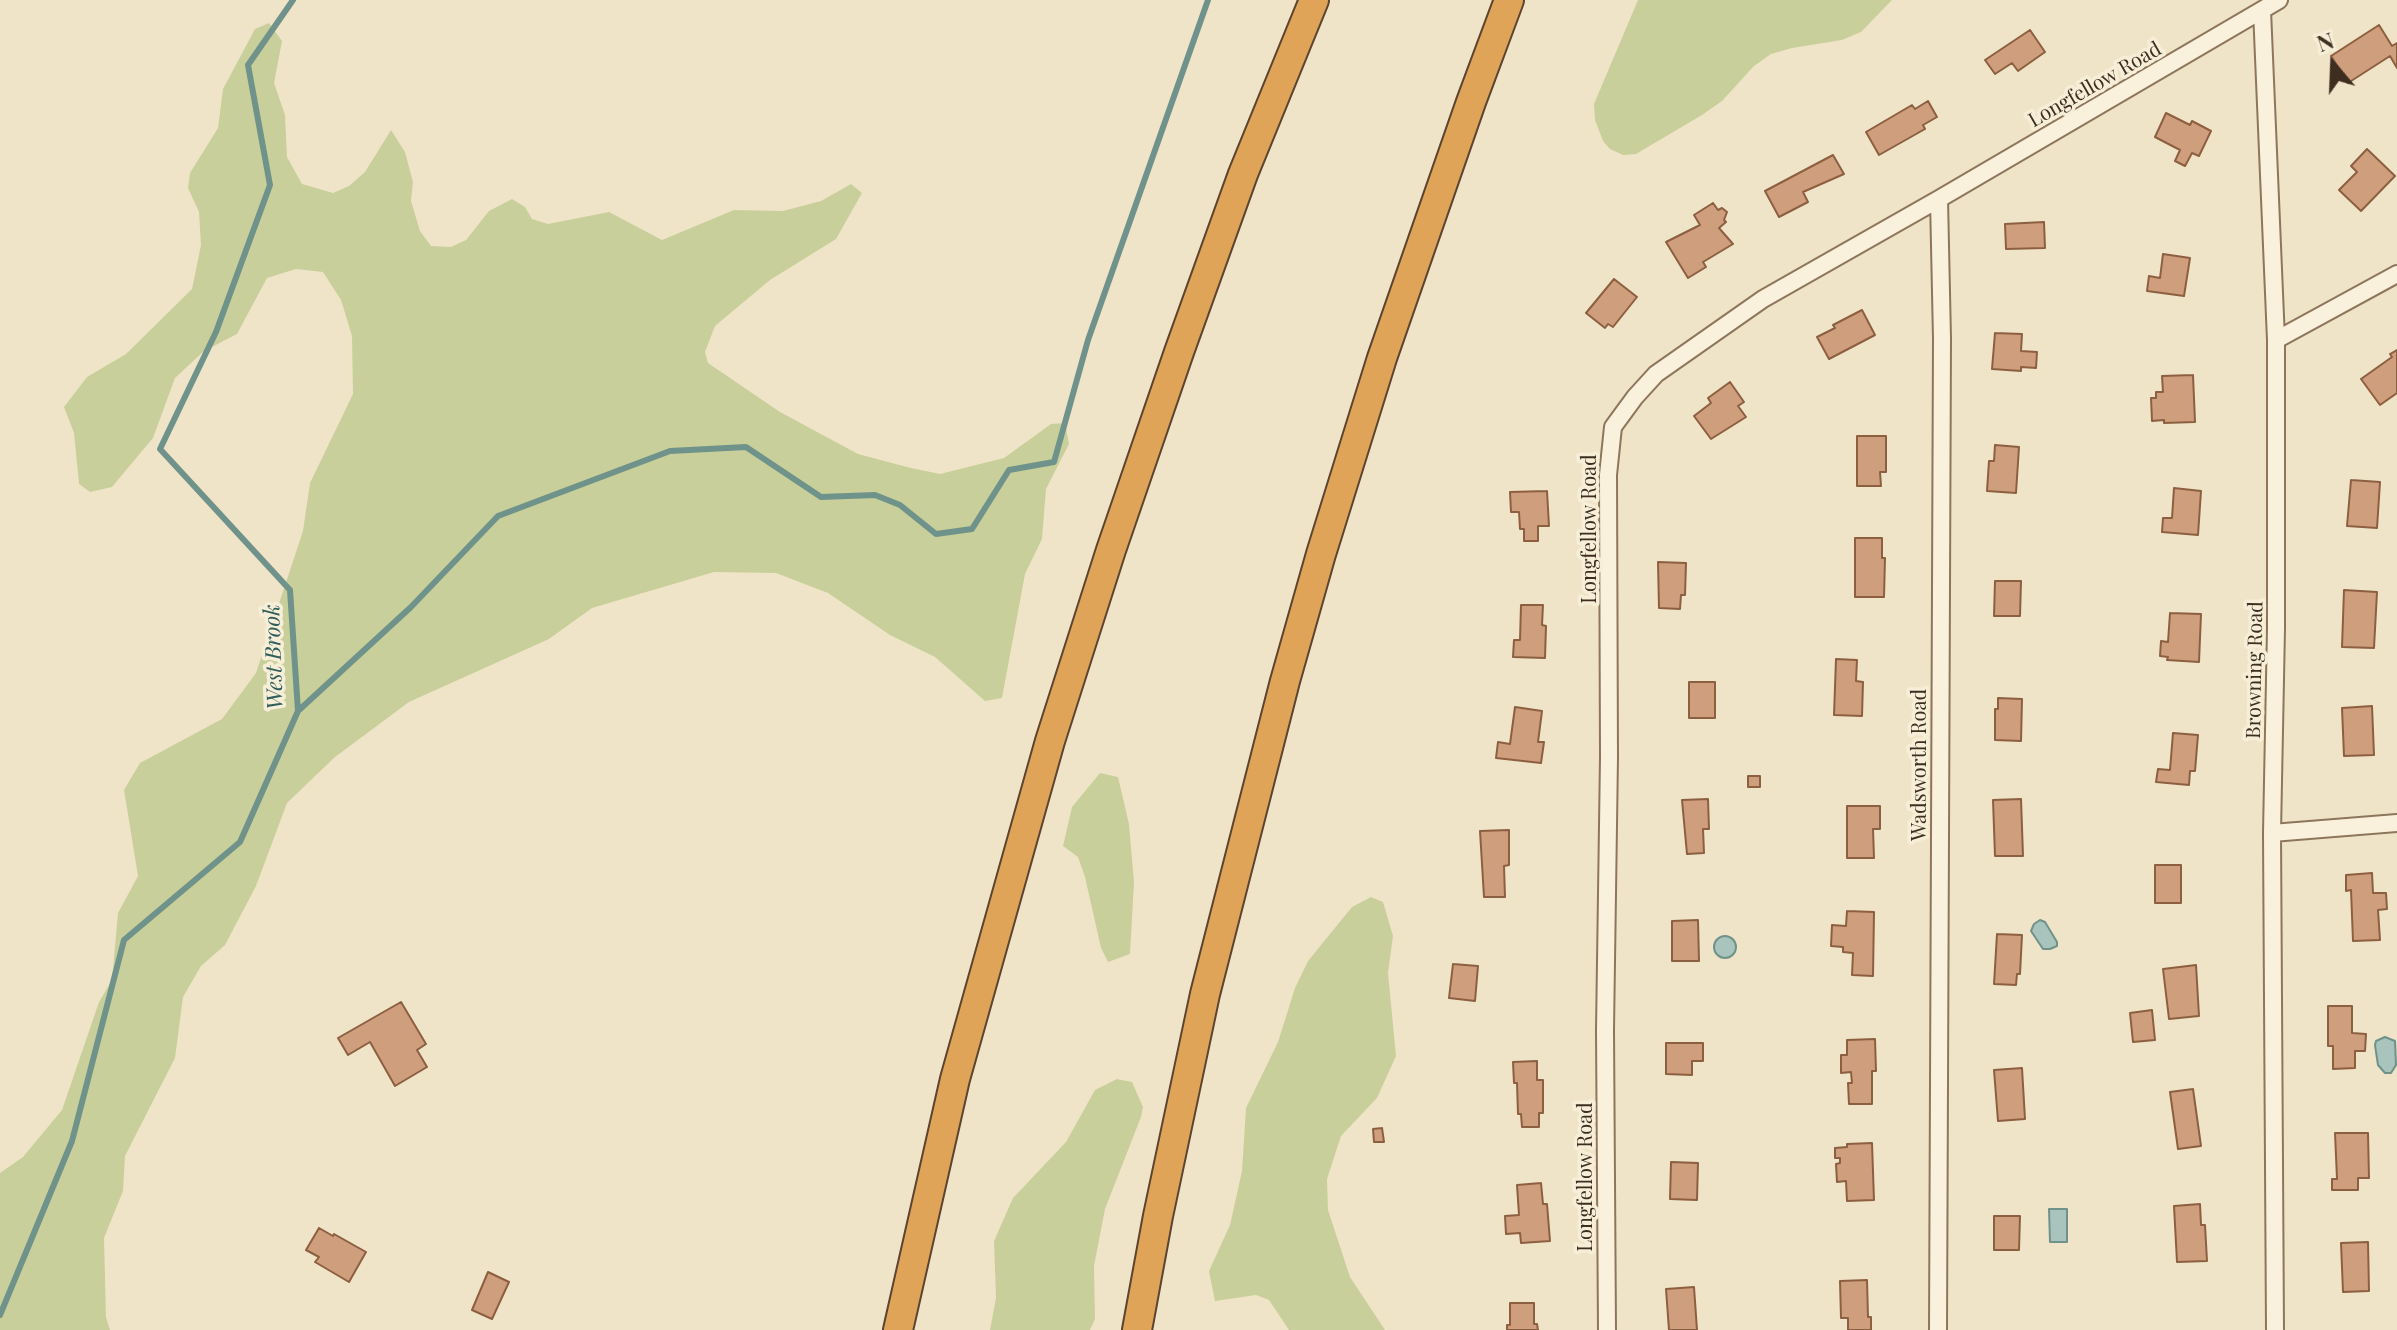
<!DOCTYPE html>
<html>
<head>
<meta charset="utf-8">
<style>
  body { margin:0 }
  #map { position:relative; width:2397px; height:1330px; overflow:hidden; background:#f0e4c8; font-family:"Playfair Display",serif }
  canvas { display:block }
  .north { position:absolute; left:2293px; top:24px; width:80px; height:80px; -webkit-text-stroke:6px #f7eed8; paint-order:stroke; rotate:341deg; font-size:22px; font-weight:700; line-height:32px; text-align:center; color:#3d2e20 }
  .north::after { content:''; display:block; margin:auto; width:28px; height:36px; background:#3d2e20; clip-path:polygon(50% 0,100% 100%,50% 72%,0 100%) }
</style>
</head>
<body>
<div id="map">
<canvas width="2397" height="1330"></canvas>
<div class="north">N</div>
</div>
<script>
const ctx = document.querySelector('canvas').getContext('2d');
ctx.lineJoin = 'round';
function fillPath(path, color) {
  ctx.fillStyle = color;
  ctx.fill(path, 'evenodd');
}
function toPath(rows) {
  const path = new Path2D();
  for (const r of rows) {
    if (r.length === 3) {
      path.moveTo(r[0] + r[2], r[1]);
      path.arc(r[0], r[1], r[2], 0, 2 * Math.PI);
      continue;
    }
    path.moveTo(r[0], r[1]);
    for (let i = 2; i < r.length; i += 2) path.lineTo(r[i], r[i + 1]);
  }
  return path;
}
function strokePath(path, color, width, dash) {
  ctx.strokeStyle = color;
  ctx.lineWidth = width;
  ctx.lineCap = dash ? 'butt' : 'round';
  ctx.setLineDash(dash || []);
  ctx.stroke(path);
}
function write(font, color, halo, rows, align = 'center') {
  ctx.font = font + ' "Playfair Display",serif';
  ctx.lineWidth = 7;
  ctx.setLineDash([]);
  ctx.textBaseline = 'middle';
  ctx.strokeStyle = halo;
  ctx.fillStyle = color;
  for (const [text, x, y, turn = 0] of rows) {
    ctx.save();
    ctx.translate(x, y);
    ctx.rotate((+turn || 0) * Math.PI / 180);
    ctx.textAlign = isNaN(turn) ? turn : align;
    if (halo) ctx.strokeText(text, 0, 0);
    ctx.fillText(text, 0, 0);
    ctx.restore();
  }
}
fillPath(toPath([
  [1638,0,1892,0,1861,32,1842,40,1792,48,1771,54,1754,66,1722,101,1702,115,1636,154,1623,155,1610,149,1603,141,1595,120,1594,104],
  [269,23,282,41,274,83,285,115,287,157,302,184,333,193,349,186,365,172,391,130,405,152,413,182,411,201,420,231,431,246,451,247,466,240,489,211,512,199,525,207,532,219,548,224,609,212,662,240,734,210,783,211,821,201,851,184,862,193,836,239,770,280,715,326,705,352,708,363,780,412,858,454,911,468,940,474,1004,458,1051,424,1065,423,1069,444,1046,489,1042,539,1025,574,1002,698,985,701,935,657,890,635,828,593,776,573,714,572,592,608,549,639,409,702,335,757,287,803,256,886,225,945,201,966,183,997,175,1058,125,1156,123,1191,104,1238,106,1317,110,1330,0,1330,0,1173,23,1157,62,1110,99,1002,112,980,118,913,138,876,124,790,140,763,222,719,256,673,303,531,310,483,353,394,352,336,341,300,323,272,296,269,267,278,237,334,204,351,175,378,153,438,112,487,90,492,79,484,74,433,64,407,87,377,126,354,192,289,201,245,199,212,188,188,190,173,218,128,223,89,255,29],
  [1100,773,1118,777,1129,824,1134,882,1130,954,1108,962,1101,948,1085,877,1078,857,1063,846,1072,807],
  [1371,897,1383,902,1393,936,1388,973,1396,1056,1377,1098,1341,1136,1327,1179,1328,1210,1350,1277,1385,1330,1289,1330,1269,1300,1256,1295,1215,1301,1209,1271,1230,1225,1242,1171,1246,1108,1278,1042,1295,988,1308,961,1352,907],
  [1117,1079,1132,1082,1143,1107,1141,1117,1105,1209,1094,1266,1095,1319,1090,1330,990,1330,996,1298,994,1241,1013,1198,1066,1142,1095,1090]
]), '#c9cf9b');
const water = toPath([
  [2040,920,2045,922,2057,942,2057,946,2050,949,2043,949,2031,931,2034,924,2040,920],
  [1725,947,11],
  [2385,1037,2395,1041,2396,1065,2391,1073,2385,1073,2378,1065,2375,1045,2376,1041,2385,1037],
  [2049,1209,2067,1209,2067,1242,2050,1242,2049,1209]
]);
fillPath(water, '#a9c4bc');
strokePath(water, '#6f938a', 2);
strokePath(toPath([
  [298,711,411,607,498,516,670,451,746,447,821,497,875,495,900,505,936,534,972,529,1009,470,1054,462,1088,340,1208,0],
  [0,1315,72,1141,124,940,240,842,298,711,290,590,160,449,216,332,270,185,248,65,293,0]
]), '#6f938a', 6);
const building = toPath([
  [2379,25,2392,46,2397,43,2397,68,2390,56,2348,83,2331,56,2379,25],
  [2030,30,2045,52,2018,71,2012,63,1995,74,1985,60,2030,30],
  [1928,101,1937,117,1923,125,1925,129,1879,155,1866,132,1912,105,1915,109,1928,101],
  [2166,113,2190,125,2192,121,2211,131,2199,156,2192,153,2185,166,2175,161,2180,150,2155,137,2166,113],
  [2367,149,2395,176,2361,211,2339,190,2357,172,2351,166,2367,149],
  [1833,155,1844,174,1803,192,1808,202,1779,217,1765,191,1833,155],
  [1713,203,1718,210,1722,208,1727,212,1724,220,1726,222,1719,228,1733,244,1703,262,1706,267,1688,278,1666,242,1700,225,1694,215,1713,203],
  [2044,222,2045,248,2006,249,2005,224,2044,222],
  [2163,254,2190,258,2184,296,2147,291,2149,276,2160,278,2163,254],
  [1614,279,1637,297,1613,327,1608,324,1605,328,1586,313,1614,279],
  [1862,310,1875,335,1829,359,1817,337,1835,328,1833,325,1862,310],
  [1995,333,2022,334,2021,351,2037,352,2036,368,2021,367,2021,371,1992,369,1995,333],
  [2397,350,2397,393,2380,405,2361,379,2392,357,2390,354,2397,350],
  [2193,375,2195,422,2164,423,2164,420,2152,421,2151,398,2156,398,2156,392,2163,392,2162,376,2193,375],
  [1730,382,1744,402,1738,406,1746,417,1711,439,1694,416,1711,403,1708,398,1730,382],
  [1857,436,1886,436,1886,472,1880,472,1881,486,1857,486,1857,436],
  [1995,445,2019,447,2016,493,1987,491,1989,461,1994,461,1995,445],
  [2351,480,2380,482,2377,528,2347,526,2351,480],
  [2174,488,2201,491,2198,535,2162,532,2163,518,2172,518,2174,488],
  [1547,491,1549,526,1538,526,1538,541,1524,541,1524,529,1520,529,1519,512,1511,512,1510,492,1547,491],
  [1855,538,1882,538,1882,558,1885,558,1884,597,1855,597,1855,538],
  [1658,562,1686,563,1685,595,1681,595,1680,609,1659,608,1658,562],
  [1995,581,2021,581,2020,616,1994,616,1995,581],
  [2344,590,2377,592,2374,648,2342,647,2344,590],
  [1521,605,1543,605,1542,625,1546,626,1545,658,1513,657,1514,640,1520,640,1521,605],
  [2170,613,2201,614,2199,662,2167,660,2168,657,2160,656,2161,641,2168,642,2170,613],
  [1836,659,1857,660,1856,681,1863,682,1862,716,1834,715,1836,659],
  [1689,682,1715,682,1715,718,1689,718,1689,682],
  [1998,698,2022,699,2021,741,1995,740,1995,709,1998,709,1998,698],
  [2372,706,2374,755,2344,756,2342,708,2372,706],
  [1515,707,1542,711,1538,742,1544,742,1541,763,1496,758,1498,742,1510,744,1515,707],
  [2173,733,2198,735,2195,771,2190,771,2189,785,2156,782,2158,769,2170,770,2173,733],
  [1748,776,1760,776,1760,787,1748,787,1748,776],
  [1708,799,1709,829,1703,829,1704,853,1687,854,1682,800,1708,799],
  [2021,799,2023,856,1995,856,1993,800,2021,799],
  [1847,806,1880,806,1880,829,1873,829,1874,858,1847,858,1847,806],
  [1509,830,1509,865,1504,866,1505,897,1484,897,1480,831,1509,830],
  [2155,865,2181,865,2181,903,2155,903,2155,865],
  [2372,873,2373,893,2386,893,2387,909,2378,910,2380,940,2353,941,2351,890,2346,891,2346,875,2372,873],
  [1847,911,1874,912,1873,976,1852,975,1853,953,1843,952,1843,947,1831,946,1832,925,1846,926,1847,911],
  [1698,920,1699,961,1672,961,1672,921,1698,920],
  [1997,934,2022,935,2020,974,2017,974,2016,985,1994,984,1997,934],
  [1453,964,1478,966,1475,1001,1449,998,1453,964],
  [2196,965,2199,1016,2169,1019,2163,969,2196,965],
  [401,1002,426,1044,417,1050,427,1067,395,1086,370,1042,348,1055,338,1038,401,1002],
  [2328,1006,2352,1006,2352,1033,2366,1034,2365,1051,2355,1051,2355,1068,2333,1069,2333,1046,2328,1046,2328,1006],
  [2152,1010,2155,1040,2133,1042,2130,1013,2152,1010],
  [1875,1039,1876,1071,1872,1071,1872,1104,1849,1104,1848,1083,1852,1083,1851,1072,1841,1073,1841,1055,1847,1055,1847,1040,1875,1039],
  [1666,1043,1703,1043,1703,1061,1692,1061,1692,1075,1666,1074,1666,1043],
  [1537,1061,1537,1080,1543,1080,1543,1113,1539,1113,1539,1127,1522,1127,1521,1114,1518,1114,1517,1083,1514,1083,1513,1062,1537,1061],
  [2022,1068,2025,1119,1998,1121,1994,1070,2022,1068],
  [2193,1089,2201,1146,2178,1149,2170,1092,2193,1089],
  [1382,1128,1384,1142,1374,1142,1373,1129,1382,1128],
  [2335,1133,2368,1133,2369,1178,2358,1178,2358,1190,2332,1190,2332,1179,2337,1179,2335,1133],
  [1872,1143,1874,1200,1847,1201,1846,1181,1837,1182,1836,1164,1840,1163,1840,1158,1835,1158,1835,1148,1847,1147,1847,1144,1872,1143],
  [1671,1162,1698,1163,1697,1200,1670,1199,1671,1162],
  [1541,1183,1543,1204,1547,1204,1550,1241,1521,1243,1520,1233,1506,1234,1505,1216,1519,1215,1517,1185,1541,1183],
  [2200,1204,2201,1225,2205,1225,2207,1261,2177,1262,2174,1206,2200,1204],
  [1994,1216,2020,1216,2019,1250,1994,1250,1994,1216],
  [319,1228,333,1236,334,1234,366,1252,349,1282,315,1262,319,1257,306,1250,319,1228],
  [2368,1242,2369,1291,2343,1292,2341,1243,2368,1242],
  [488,1272,509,1282,492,1319,472,1310,488,1272],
  [1867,1280,1868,1317,1871,1317,1871,1330,1848,1330,1848,1318,1841,1318,1840,1281,1867,1280],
  [1694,1287,1697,1330,1669,1330,1666,1289,1694,1287],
  [1510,1303,1534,1303,1534,1324,1537,1324,1538,1330,1507,1330,1507,1325,1510,1325,1510,1303]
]);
fillPath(building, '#cf9f7d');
strokePath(building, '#8d5f41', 2);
const street = toPath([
  [2262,10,2276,340,2276,628,2272,833,2275,1330],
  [2276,340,2397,274],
  [2272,833,2397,823],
  [1607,1330,1605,1030,1609,757,1608,475,1613,427,1635,397,1656,374,1763,299,1939,199,2279,0],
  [1938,1330,1942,339,1939,199]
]);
const highway = toPath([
  [898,1330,955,1079,1050,741,1111,550,1179,352,1243,174,1314,0],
  [1137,1330,1158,1216,1205,994,1285,681,1321,554,1382,358,1471,102,1509,0]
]);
strokePath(street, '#8d765c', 20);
strokePath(highway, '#5b4430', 32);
strokePath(street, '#faf1dc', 16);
strokePath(highway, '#e0a458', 28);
write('20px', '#3d2e20', '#f7eed8', [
  ["Longfellow Road",2095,85,-30],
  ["Longfellow Road",1590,529,-90],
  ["Browning Road",2255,670,-89],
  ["Wadsworth Road",1920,765,-90],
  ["Longfellow Road",1586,1177,-90]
]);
write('italic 22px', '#2f5d5a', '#f7eed8', [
  ["West Brook",274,657,-92]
]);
</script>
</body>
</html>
